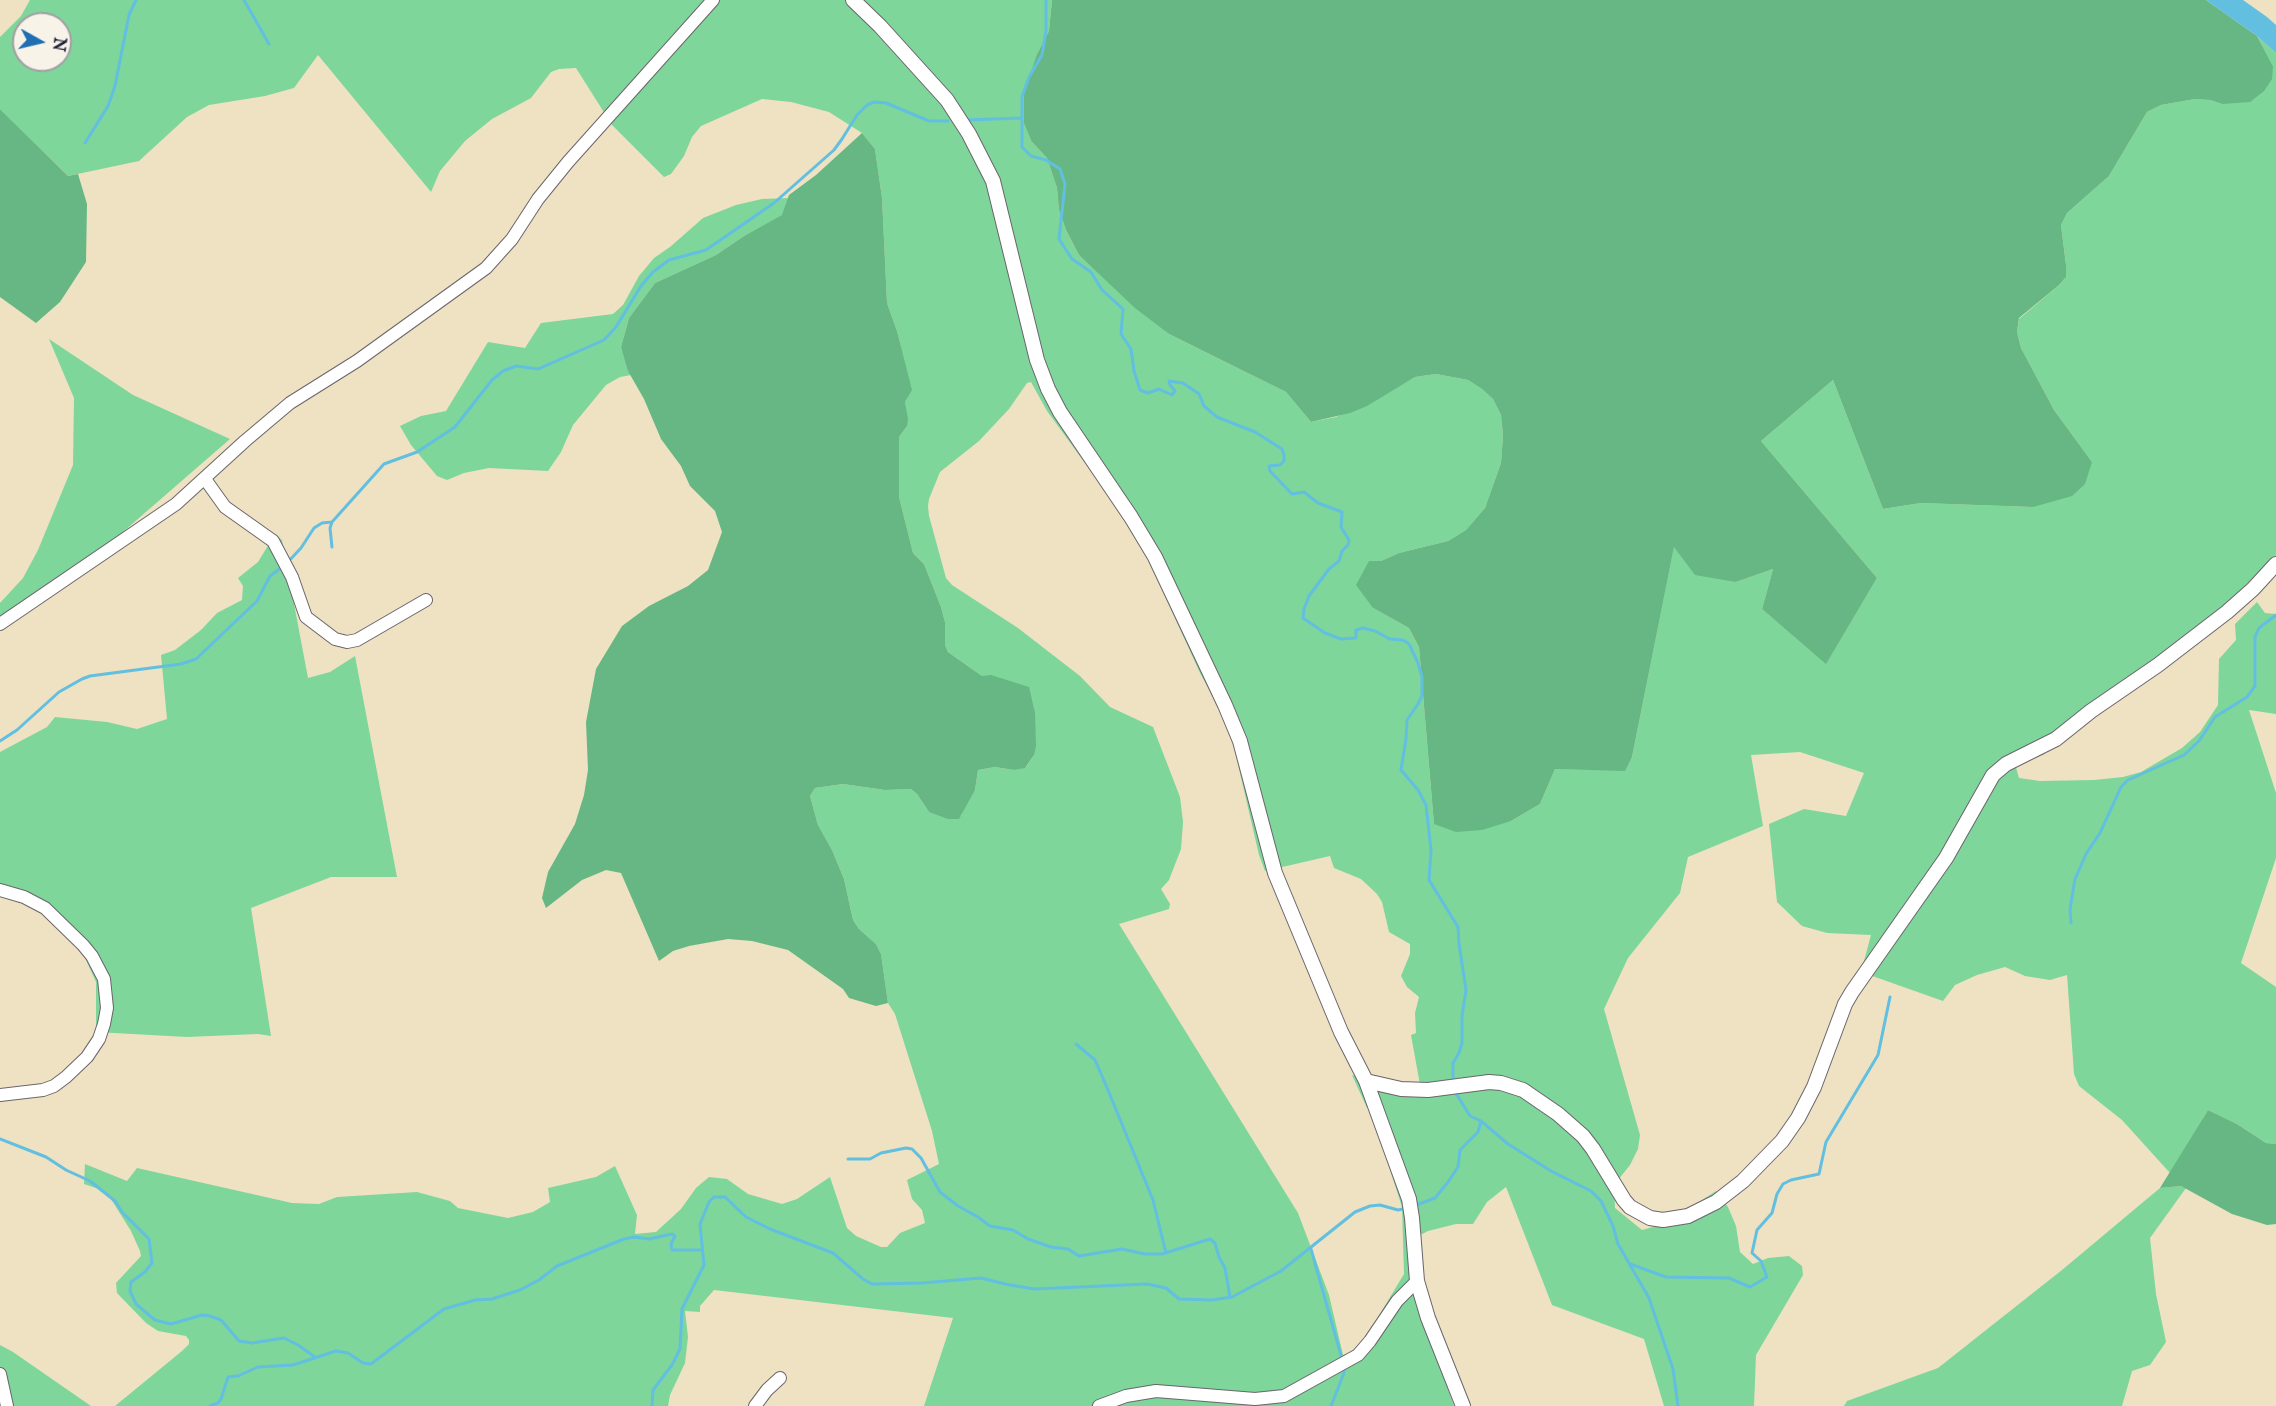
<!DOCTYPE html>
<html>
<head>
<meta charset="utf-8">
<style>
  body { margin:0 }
  #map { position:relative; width:2276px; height:1406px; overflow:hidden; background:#eee2c3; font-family:"IM FELL English",serif }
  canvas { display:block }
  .north { position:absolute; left:12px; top:12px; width:60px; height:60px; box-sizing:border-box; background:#f7f3e8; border:2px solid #a29fa3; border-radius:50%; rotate:98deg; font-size:16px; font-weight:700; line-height:24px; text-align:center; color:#22223b }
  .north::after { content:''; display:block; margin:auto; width:21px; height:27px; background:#1f6fb2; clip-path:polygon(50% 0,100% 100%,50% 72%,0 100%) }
</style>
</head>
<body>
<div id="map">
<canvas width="2276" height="1406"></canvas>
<div class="north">N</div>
</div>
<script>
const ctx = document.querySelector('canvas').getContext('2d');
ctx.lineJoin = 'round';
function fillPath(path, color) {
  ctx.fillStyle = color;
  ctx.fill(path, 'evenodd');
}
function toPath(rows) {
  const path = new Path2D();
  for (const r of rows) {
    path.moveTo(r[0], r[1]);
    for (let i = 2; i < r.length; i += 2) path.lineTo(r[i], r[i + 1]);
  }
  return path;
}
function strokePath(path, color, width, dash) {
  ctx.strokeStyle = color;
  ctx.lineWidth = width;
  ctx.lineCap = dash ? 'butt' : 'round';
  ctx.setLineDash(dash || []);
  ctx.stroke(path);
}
fillPath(toPath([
  [30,0,1052,0,1049,31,1037,54,1032,142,1047,158,1057,188,1059,210,1066,230,1079,255,1169,334,1286,392,1311,422,1336,417,1384,395,1415,377,1436,374,1468,380,1482,389,1493,399,1501,415,1503,435,1501,463,1485,508,1466,530,1448,541,1399,553,1381,561,1369,561,1373,608,1409,628,1419,647,1434,824,1511,821,1540,804,1555,769,1625,770,1632,757,1674,546,1736,582,1773,569,1762,609,1826,663,1877,578,1761,441,1833,380,1883,509,1921,503,2033,507,2092,462,2054,410,2021,348,2017,332,2019,319,2059,285,2066,277,2066,264,2061,225,2067,213,2109,176,2147,112,2161,105,2195,99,2210,100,2222,104,2273,66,2257,36,2276,53,2276,555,2262,575,2235,601,2078,723,2043,755,2015,764,2019,778,2040,781,2094,780,2123,777,2141,772,2182,748,2200,732,2218,705,2219,659,2236,640,2235,624,2257,602,2265,613,2276,614,2276,714,2249,710,2276,793,2276,858,2241,963,2276,987,2276,1144,2266,1143,2237,1124,2208,1110,2170,1173,2122,1120,2079,1086,2074,1074,2067,975,2050,980,2025,976,2005,967,1977,975,1955,985,1943,1001,1861,972,1871,935,1827,933,1802,926,1777,902,1769,824,1804,809,1846,816,1864,773,1800,752,1751,755,1763,826,1688,857,1680,893,1628,958,1604,1009,1640,1135,1638,1149,1630,1165,1614,1185,1615,1208,1642,1230,1667,1223,1716,1191,1728,1207,1736,1226,1740,1252,1753,1264,1768,1258,1789,1256,1802,1266,1803,1275,1756,1355,1754,1406,1664,1406,1644,1339,1552,1305,1506,1187,1487,1202,1473,1224,1456,1224,1428,1231,1409,1241,1410,1285,1454,1406,924,1406,953,1318,714,1290,700,1306,700,1312,685,1311,688,1337,685,1363,670,1395,668,1406,115,1406,182,1351,189,1344,189,1340,186,1336,158,1331,146,1323,117,1293,116,1283,141,1256,140,1251,131,1231,111,1199,99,1189,84,1184,85,1164,127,1181,137,1168,292,1203,319,1204,337,1197,417,1192,450,1201,458,1208,508,1218,533,1212,550,1202,548,1188,596,1177,615,1166,637,1215,635,1234,656,1232,681,1209,696,1188,709,1177,727,1179,748,1194,782,1204,797,1199,830,1177,847,1228,856,1236,881,1247,887,1247,900,1233,925,1223,922,1210,912,1199,907,1180,939,1164,932,1131,895,1014,888,1003,881,954,876,944,859,929,853,920,844,879,832,850,818,825,810,796,815,788,843,784,885,790,911,789,917,794,929,812,961,816,965,804,975,790,978,770,995,767,1014,770,1026,767,1034,755,982,676,948,652,945,645,945,622,941,607,924,564,913,553,899,497,899,437,907,426,905,402,911,390,897,331,887,303,882,198,875,149,862,133,829,112,791,102,762,99,701,126,692,137,684,156,671,174,664,177,612,125,576,68,559,69,551,72,531,98,492,119,465,141,440,171,431,192,318,55,294,88,265,96,209,105,187,117,139,161,68,176,0,109,0,37,21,16],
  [24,24,60,24,60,60,24,60],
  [1031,382,1047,411,1109,496,1148,559,1200,673,1221,712,1234,747,1259,855,1265,871,1330,856,1334,868,1361,879,1377,894,1382,902,1389,932,1410,944,1410,954,1401,976,1407,987,1419,997,1415,1013,1416,1033,1411,1035,1420,1085,1375,1081,1352,1075,1367,1108,1373,1105,1384,1151,1402,1207,1404,1274,1363,1342,1349,1353,1343,1355,1329,1295,1298,1213,1119,924,1169,909,1170,904,1161,889,1169,880,1181,849,1183,822,1180,797,1153,727,1110,707,1080,676,1018,628,952,585,946,578,929,516,928,506,929,499,940,472,979,441,1009,409,1027,383],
  [790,198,783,215,744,236,716,255,655,283,629,318,621,347,631,375,620,377,606,385,573,425,561,452,548,471,489,468,464,473,447,480,437,476,411,445,400,426,421,416,446,411,488,342,525,348,541,323,613,314,623,305,639,276,654,258,670,247,703,218,736,205,762,199],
  [49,339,133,395,230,439,109,544,89,571,78,573,0,618,0,603,23,578,38,550,73,465,74,398],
  [275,534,282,540,308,678,330,672,355,656,397,877,331,877,251,908,271,1036,258,1034,187,1037,96,1032,96,982,80,947,62,927,23,898,0,891,0,752,47,727,55,717,107,722,137,729,167,719,161,655,175,650,201,630,217,613,242,600,243,586,238,578,258,562],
  [2181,1186,2186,1188,2150,1238,2156,1294,2166,1342,2150,1365,2132,1371,2122,1406,1844,1406,1847,1401,1938,1368,2062,1270,2160,1188],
  [0,1345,13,1352,91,1406,0,1406]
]), '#7ed69b');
fillPath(toPath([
  [1052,0,2206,0,2257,36,2273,66,2272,79,2264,91,2250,102,2222,104,2210,100,2195,99,2161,105,2147,112,2109,176,2067,213,2061,225,2066,265,2066,277,2059,285,2019,318,2017,332,2021,348,2054,410,2092,462,2085,484,2072,496,2033,507,1921,503,1883,509,1833,380,1761,441,1877,578,1826,664,1762,609,1773,569,1736,582,1695,575,1674,547,1632,757,1625,771,1555,769,1540,804,1511,821,1482,830,1456,832,1434,824,1419,647,1409,628,1373,608,1356,585,1369,561,1381,561,1399,553,1448,541,1466,530,1485,508,1501,463,1503,435,1501,415,1493,399,1482,389,1468,380,1436,374,1415,377,1367,406,1350,413,1311,422,1286,392,1169,334,1135,308,1079,255,1066,230,1059,210,1057,188,1047,158,1032,142,1024,123,1024,94,1037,54,1049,31],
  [0,109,68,176,78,174,87,204,86,262,60,302,36,323,0,297],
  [862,133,875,149,882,198,887,303,897,331,912,390,905,402,908,419,907,426,899,437,899,497,913,553,924,564,941,607,945,622,945,645,948,652,982,676,991,675,1029,687,1035,713,1036,746,1034,755,1025,768,1014,770,995,767,978,770,975,790,959,819,948,819,929,812,917,794,911,789,885,790,843,784,815,788,810,796,818,825,832,850,844,879,853,920,859,929,876,944,881,954,888,1003,876,1006,849,998,843,989,788,950,752,941,728,939,689,946,673,951,659,961,621,873,606,870,582,880,546,908,542,898,548,872,575,824,584,795,588,770,586,722,596,669,622,626,649,606,688,586,708,570,722,532,715,511,690,486,681,466,661,439,644,399,628,371,621,347,629,318,655,283,716,255,744,236,782,215,789,195,816,175],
  [2208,1110,2237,1124,2266,1143,2276,1144,2276,1224,2267,1225,2232,1214,2181,1186,2160,1188]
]), '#66b783');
fillPath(toPath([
  [2206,0,2243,0,2267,17,2276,25,2276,53,2257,36]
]), '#62bfe0');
strokePath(toPath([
  [244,0,269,44],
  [1046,0,1046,31,1042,55,1029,77,1022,97,1022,147,1031,156,1046,160,1060,169,1065,184,1059,239,1072,259,1091,272,1102,290,1123,309,1121,334,1131,349,1134,371,1140,390,1148,393,1159,389,1172,395,1175,391,1170,385,1169,381,1183,383,1199,394,1204,406,1217,417,1255,432,1282,449,1284,455,1284,461,1280,465,1269,466,1270,471,1292,494,1304,492,1318,503,1342,512,1341,527,1349,540,1348,545,1342,551,1339,561,1329,569,1309,596,1304,609,1303,618,1325,633,1341,639,1356,638,1356,630,1363,628,1375,631,1390,639,1403,640,1409,644,1418,663,1422,677,1422,696,1418,704,1407,720,1406,739,1401,770,1418,790,1426,805,1431,850,1429,880,1458,927,1459,944,1466,990,1462,1016,1462,1043,1459,1053,1453,1063,1453,1084],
  [966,120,1021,118],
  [85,143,108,106,115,86,129,15,136,0],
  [332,547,330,528,332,522,384,464,417,452,455,427,492,380,503,371,516,366,538,369,604,340,616,327,641,286,653,272,669,260,706,250,774,203,834,150,842,139,857,115,867,105,874,102,886,103,929,121,948,121],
  [287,563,301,548,314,528,322,523,332,522],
  [0,741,17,730,59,692,82,679,90,676,181,664,196,659,257,601,270,576,282,567],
  [2071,923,2070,909,2075,879,2086,854,2100,833,2121,787,2128,780,2184,755,2199,741,2215,717,2247,697,2255,686,2255,637,2259,628,2276,615],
  [1076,1044,1095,1060,1108,1090,1153,1200,1166,1253],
  [1454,1090,1470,1116,1481,1121,1508,1144,1551,1171,1591,1191,1601,1201,1613,1226,1618,1244,1649,1298,1673,1369,1678,1406],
  [0,1139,46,1157,66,1170,90,1181,115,1201,122,1212,149,1239,152,1263,145,1272,131,1282,130,1291,136,1304,155,1320,171,1324,202,1315,210,1316,221,1320,239,1341,252,1343,284,1338,298,1345,315,1357],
  [848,1159,870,1159,881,1153,906,1148,912,1149,921,1158,940,1192,958,1206,978,1217,990,1226,1013,1230,1028,1239,1051,1247,1068,1249,1079,1256,1122,1249,1145,1254,1162,1254,1210,1239,1215,1243,1219,1257,1225,1268,1230,1297],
  [1414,1206,1435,1198,1448,1182,1458,1167,1460,1150,1478,1132,1481,1121],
  [1311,1249,1342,1359],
  [1630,1264,1666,1277,1729,1278,1750,1287,1767,1277,1761,1261,1752,1253,1757,1230,1772,1213,1777,1194,1783,1184,1791,1180,1819,1174,1826,1142,1878,1055,1890,997],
  [210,1406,218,1403,221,1399,228,1377,238,1376,258,1367,293,1365,336,1351,348,1353,363,1363,371,1364,444,1309,475,1300,492,1299,520,1290,539,1280,557,1266,624,1239,634,1237,649,1239,672,1234,675,1236,671,1244,672,1250,701,1250],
  [652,1406,653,1390,672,1365,680,1349,682,1309,704,1265,700,1224,709,1202,714,1197,725,1197,746,1217,770,1229,833,1253,863,1279,872,1284,922,1283,981,1278,1005,1284,1034,1289,1147,1284,1166,1288,1179,1299,1212,1300,1232,1297,1281,1271,1355,1212,1370,1206,1380,1205,1398,1210,1408,1208],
  [1331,1406,1344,1373,1344,1366]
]), '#62bfe0', 3);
const minor = toPath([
  [205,479,225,507,273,541,292,577,306,617,335,639,347,642,357,640,426,600],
  [0,624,176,504,245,441,290,403,357,361,486,268,512,239,538,199,568,162,713,0],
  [0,890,24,897,45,908,83,945,92,956,104,979,107,1008,104,1024,99,1039,87,1057,66,1077,54,1086,43,1090,0,1095],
  [0,1374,7,1406],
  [755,1406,767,1390,780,1378],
  [1099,1406,1126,1396,1156,1391,1255,1399,1284,1396,1358,1355,1370,1341,1397,1301,1417,1281]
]);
const tertiary = toPath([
  [853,0,880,26,947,100,969,134,993,181,1037,360,1048,389,1060,412,1131,517,1155,557,1225,705,1240,741,1275,873,1341,1032,1366,1081,1401,1089,1428,1090,1489,1082,1501,1083,1523,1090,1558,1114,1583,1136,1593,1149,1624,1200,1630,1207,1650,1218,1663,1220,1688,1216,1716,1202,1743,1181,1782,1141,1798,1118,1814,1087,1845,1004,1852,992,1946,858,1993,775,2006,764,2056,739,2091,711,2158,665,2227,612,2253,589,2276,564],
  [1366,1081,1409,1199,1412,1218,1417,1281,1428,1318,1463,1406]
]);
strokePath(minor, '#69656b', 14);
strokePath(tertiary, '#69656b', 16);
strokePath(minor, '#fff', 12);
strokePath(tertiary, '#fff', 14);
</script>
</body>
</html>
